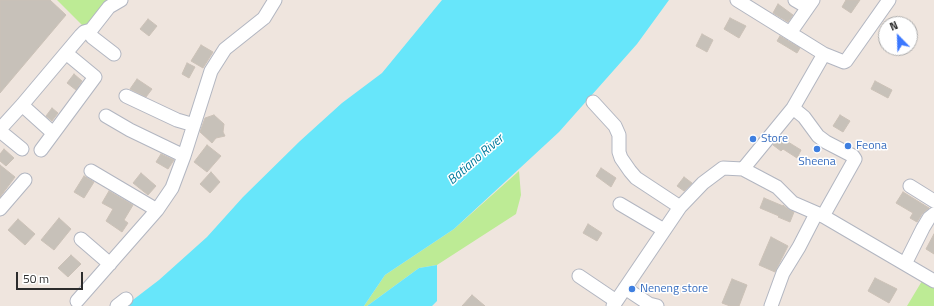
<!DOCTYPE html>
<html>
<head>
<meta charset="utf-8">
<style>
  body { margin:0 }
  #map { position:relative; width:934px; height:306px; overflow:hidden; background:#efe5de; font-family:"Titillium Web",sans-serif }
  canvas { display:block }
  .north { position:absolute; left:878px; top:16px; width:40px; height:40px; box-sizing:border-box; background:#fff; border:1px solid #ababab; border-radius:50%; rotate:337deg; font-size:11px; font-weight:700; line-height:16px; text-align:center; color:#2c2c2c }
  .north::after { content:''; display:block; margin:auto; width:14px; height:18px; background:#3b78ff; clip-path:polygon(50% 0,100% 100%,50% 72%,0 100%) }
  .scale { position:absolute; left:16px; top:272px; width:67px; height:18px; box-sizing:border-box; border:2px solid #2c2c2c; border-top:0; padding-left:5px; font-size:12px; line-height:14px; white-space:nowrap; color:#2c2c2c; -webkit-text-stroke:3px #fff; paint-order:stroke }
</style>
</head>
<body>
<div id="map">
<canvas width="934" height="306"></canvas>
<div class="north">N</div>
<div class="scale">50 m</div>
</div>
<script>
const ctx = document.querySelector('canvas').getContext('2d');
ctx.lineJoin = 'round';
function fillPath(path, color) {
  ctx.fillStyle = color;
  ctx.fill(path, 'evenodd');
}
function toPath(rows) {
  const path = new Path2D();
  for (const r of rows) {
    path.moveTo(r[0], r[1]);
    for (let i = 2; i < r.length; i += 2) path.lineTo(r[i], r[i + 1]);
  }
  return path;
}
function strokePath(path, color, width, dash) {
  ctx.strokeStyle = color;
  ctx.lineWidth = width;
  ctx.lineCap = dash ? 'butt' : 'round';
  ctx.setLineDash(dash || []);
  ctx.stroke(path);
}
function write(font, color, halo, rows, align = 'center') {
  ctx.font = font + ' "Titillium Web",sans-serif';
  ctx.lineWidth = 3;
  ctx.setLineDash([]);
  ctx.textBaseline = 'middle';
  ctx.strokeStyle = halo;
  ctx.fillStyle = color;
  for (const [text, x, y, turn = 0] of rows) {
    ctx.save();
    ctx.translate(x, y);
    ctx.rotate((+turn || 0) * Math.PI / 180);
    ctx.textAlign = isNaN(turn) ? turn : align;
    if (halo) ctx.strokeText(text, 0, 0);
    ctx.fillText(text, 0, 0);
    ctx.restore();
  }
}
fillPath(toPath([
  [57,0,117,0,87,30],
  [519,171,521,195,516,214,437,265,419,268,367,306,364,306,385,275,454,229],
  [922,281,934,288,934,306,907,306]
]), '#bdeb95');
fillPath(toPath([
  [442,0,669,0,637,44,559,132,454,229,385,275,364,306,125,306,159,280,207,237,243,197,300,141,342,103,382,73],
  [437,265,437,301,432,306,367,306,419,268]
]), '#67e6fa');
const building = toPath([
  [0,0,50,0,66,15,0,93,0,0],
  [846,0,860,0,851,13,842,7,846,0],
  [778,4,793,15,788,22,773,13,778,4],
  [730,18,746,26,739,38,724,29,730,18],
  [148,19,157,26,149,36,140,29,148,19],
  [702,34,713,40,707,52,696,46,702,34],
  [780,36,800,48,797,53,777,41,780,36],
  [201,45,213,52,203,68,191,61,201,45],
  [187,63,195,67,189,78,182,74,187,63],
  [74,74,82,81,76,90,67,83,74,74],
  [137,79,152,89,146,97,130,89,137,79],
  [875,81,892,90,888,98,871,89,875,81],
  [52,108,58,113,52,121,46,116,52,108],
  [214,115,224,124,223,132,225,136,216,138,212,143,200,132,205,118,214,115],
  [840,115,850,121,843,132,833,126,840,115],
  [781,135,789,141,788,142,801,150,797,158,783,149,781,151,773,145,781,135],
  [207,145,221,156,207,172,194,162,207,145],
  [4,149,14,158,6,166,0,161,0,154,4,149],
  [161,154,174,160,168,169,156,162,161,154],
  [0,165,15,177,0,197,0,165],
  [601,168,616,178,611,187,596,176,601,168],
  [211,172,220,182,210,193,200,184,211,172],
  [141,173,156,186,148,195,133,183,141,173],
  [84,176,94,182,84,198,74,192,84,176],
  [684,177,692,183,684,191,677,186,684,177],
  [109,191,133,205,124,220,128,223,122,232,106,221,113,209,102,203,109,191],
  [903,192,929,208,922,214,917,222,910,218,913,213,896,203,903,192],
  [764,198,783,206,783,205,788,209,794,212,790,222,778,217,779,216,760,208,764,198],
  [59,218,71,229,54,250,41,240,59,218],
  [18,219,35,234,25,245,8,230,18,219],
  [588,224,602,233,597,241,583,233,588,224],
  [934,234,934,254,926,249,934,234],
  [771,237,788,246,775,272,759,265,771,237],
  [71,255,81,264,68,277,58,268,71,255],
  [875,278,897,289,889,303,868,291,875,278],
  [732,279,747,285,739,306,730,306,722,303,732,279],
  [472,295,485,306,462,306,472,295]
]);
fillPath(building, '#c7c1b9');
strokePath(building, '#cbc1b7', 1);
const minor = toPath([
  [737,0,824,54],
  [795,0,807,7],
  [88,31,92,37,114,54],
  [790,33,813,0],
  [126,96,177,120,194,125],
  [593,102,615,126,619,135,619,152,621,158,630,171,636,178,680,207],
  [22,105,53,133],
  [793,108,804,117,818,136,826,142,853,156,855,159,823,216],
  [106,116,130,130,184,156,211,71,225,49,264,18,275,0],
  [0,129,22,105,81,35,84,32,91,30,109,7,121,0],
  [0,131,22,149],
  [41,150,95,77,66,53],
  [743,169,777,187,793,203,823,216,934,281],
  [91,171,157,210],
  [910,186,934,201],
  [620,204,664,230],
  [0,209,25,180],
  [81,239,110,264],
  [905,264,923,228,929,218,934,214],
  [579,276,616,301],
  [625,288,649,304,657,306],
  [77,301,157,210,172,188,184,156],
  [117,306,126,299],
  [613,306,680,207,703,183,723,168,743,169,793,108,824,54,844,62,846,61,889,0],
  [771,306,783,273,799,247,816,214]
]);
strokePath(minor, '#b2b6c1', 15);
strokePath(minor, '#fff', 13);
for (const [x, y, r, color] of [
  [753,139,4,"#3f7fe0"],
  [848,146,4,"#3f7fe0"],
  [817,149,4,"#3f7fe0"],
  [632,289,4,"#3f7fe0"]
]) {
  const dot = new Path2D();
  dot.arc(x, y, r, 0, 2 * Math.PI);
  ctx.fillStyle = color;
  ctx.fill(dot);
  strokePath(dot, '#fff', 1.5);
}
write('12px', '#366cbe', '#fff', [
  ["Store",761,139],
  ["Feona",856,146],
  ["Sheena",817,162,"center"],
  ["Neneng store",640,289]
], 'left');
write('italic 13px', '#027b9d', '#fff', [
  ["Batiano River",476,160,-41]
]);
</script>
</body>
</html>
